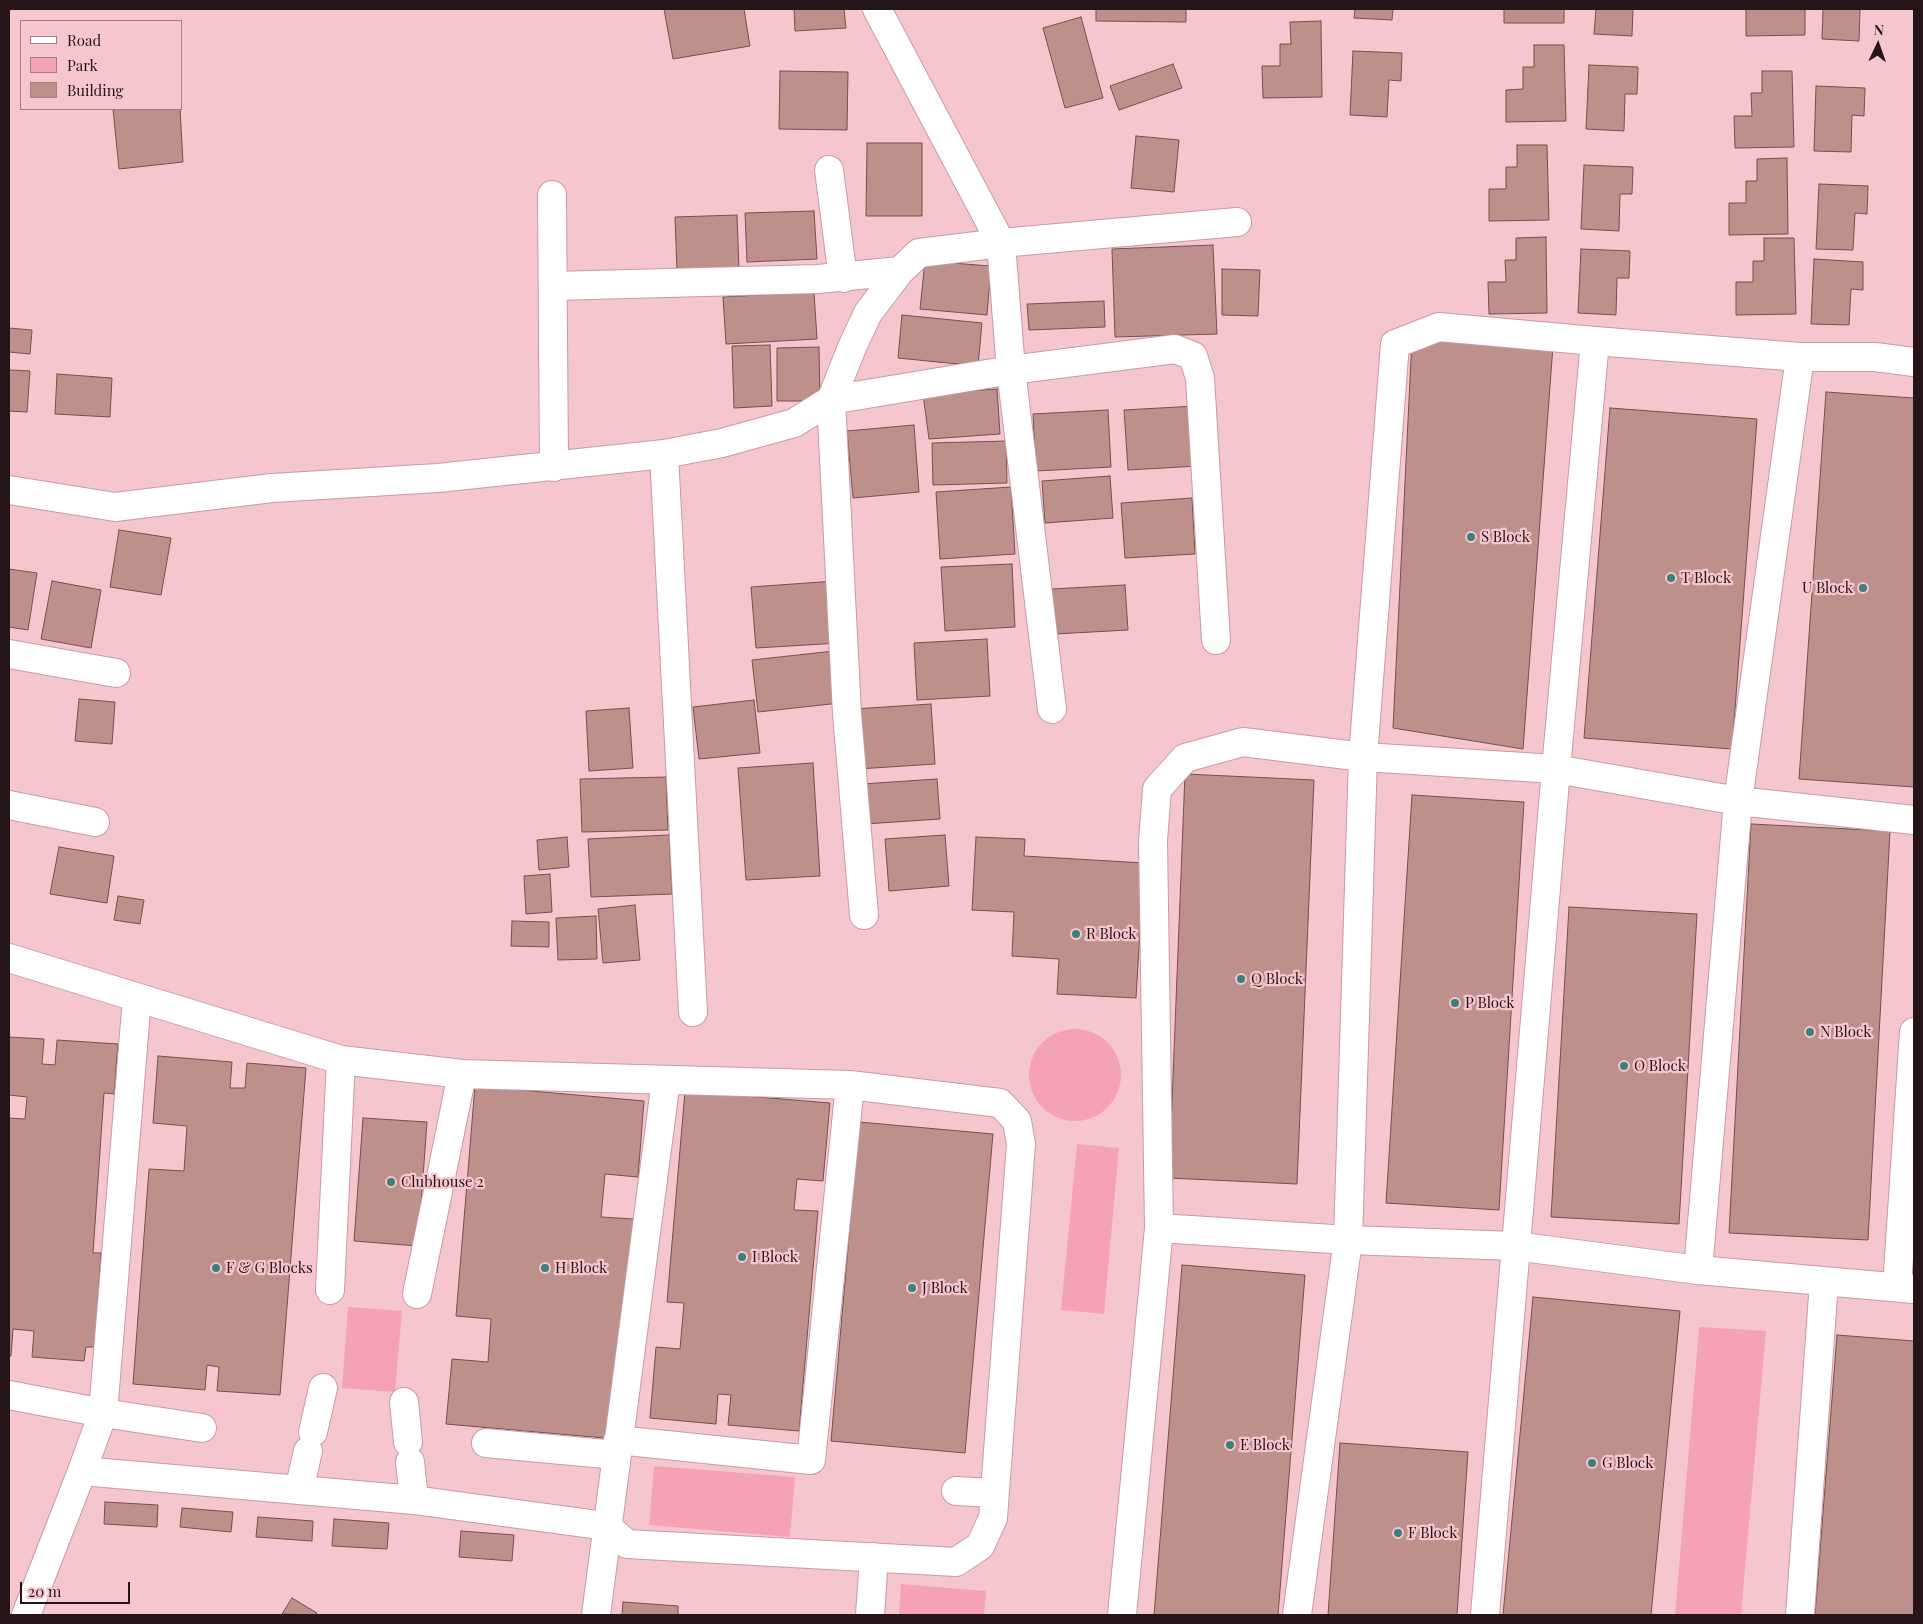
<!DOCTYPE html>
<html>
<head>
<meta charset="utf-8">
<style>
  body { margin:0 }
  #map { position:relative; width:1923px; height:1624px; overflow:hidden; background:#f6c6cf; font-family:"Playfair Display",serif }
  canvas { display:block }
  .frame { position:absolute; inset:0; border:10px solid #251518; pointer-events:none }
  .legend { position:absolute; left:20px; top:20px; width:162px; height:90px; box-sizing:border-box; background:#f6c6cf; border:1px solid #a27f86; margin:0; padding:6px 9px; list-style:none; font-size:15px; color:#251518 }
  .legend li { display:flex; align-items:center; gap:10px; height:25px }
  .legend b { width:25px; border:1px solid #a27f86 }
  .north { position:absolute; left:1853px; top:20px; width:50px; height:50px; -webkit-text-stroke:4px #f6c6cf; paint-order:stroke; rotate:3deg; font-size:14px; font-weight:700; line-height:20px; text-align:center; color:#251518 }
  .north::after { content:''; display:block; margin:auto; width:18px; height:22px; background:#251518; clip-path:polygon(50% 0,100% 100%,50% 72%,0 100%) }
  .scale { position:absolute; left:20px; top:1582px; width:110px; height:22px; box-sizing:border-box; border:2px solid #251518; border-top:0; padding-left:6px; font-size:15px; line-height:18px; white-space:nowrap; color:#251518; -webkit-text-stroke:4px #f6c6cf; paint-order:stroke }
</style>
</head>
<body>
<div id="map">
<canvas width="1923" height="1624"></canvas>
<div class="frame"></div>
<ul class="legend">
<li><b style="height:6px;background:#fff"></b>Road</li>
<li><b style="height:14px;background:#f5a3b4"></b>Park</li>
<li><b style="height:14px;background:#bd908b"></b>Building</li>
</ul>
<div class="north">N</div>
<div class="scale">20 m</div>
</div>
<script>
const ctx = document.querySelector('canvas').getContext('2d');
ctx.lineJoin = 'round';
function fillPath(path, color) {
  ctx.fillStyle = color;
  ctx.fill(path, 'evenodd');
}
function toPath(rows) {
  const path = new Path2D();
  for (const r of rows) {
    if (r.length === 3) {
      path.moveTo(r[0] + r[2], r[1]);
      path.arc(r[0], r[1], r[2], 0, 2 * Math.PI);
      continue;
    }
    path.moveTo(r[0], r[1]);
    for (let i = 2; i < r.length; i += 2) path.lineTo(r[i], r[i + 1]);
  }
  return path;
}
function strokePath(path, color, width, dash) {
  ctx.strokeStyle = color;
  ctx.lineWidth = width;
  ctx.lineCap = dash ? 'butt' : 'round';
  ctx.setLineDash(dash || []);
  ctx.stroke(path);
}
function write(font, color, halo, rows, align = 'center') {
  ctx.font = font + ' "Playfair Display",serif';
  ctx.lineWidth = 4.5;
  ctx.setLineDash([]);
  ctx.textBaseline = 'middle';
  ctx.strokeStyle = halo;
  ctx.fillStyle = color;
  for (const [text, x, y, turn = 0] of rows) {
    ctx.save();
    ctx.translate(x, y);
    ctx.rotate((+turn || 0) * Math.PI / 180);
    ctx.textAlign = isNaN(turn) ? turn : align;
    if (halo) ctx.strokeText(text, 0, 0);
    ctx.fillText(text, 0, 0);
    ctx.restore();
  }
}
fillPath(toPath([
  [1075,1075,46],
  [1077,1144,1119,1148,1104,1314,1061,1310],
  [348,1307,402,1311,395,1392,342,1388],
  [1699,1327,1766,1331,1741,1615,1675,1615],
  [654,1466,795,1477,790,1537,649,1525],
  [901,1584,986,1591,984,1615,899,1615]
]), '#f5a3b4');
const building = toPath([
  [664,9,744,9,750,46,673,59,664,9],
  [794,9,844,9,846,28,795,31,794,9],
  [1096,9,1186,9,1186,22,1096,21,1096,9],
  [1355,9,1393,9,1392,20,1354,18,1355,9],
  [1504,9,1564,9,1564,23,1504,23,1504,9],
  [1596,9,1633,9,1632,36,1594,34,1596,9],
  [1746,9,1805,9,1805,35,1746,36,1746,9],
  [1823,9,1860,9,1859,41,1822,39,1823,9],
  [1081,17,1103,98,1065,108,1043,28,1081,17],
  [1321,21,1322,97,1263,98,1262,66,1280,66,1280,44,1291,44,1290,22,1321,21],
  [1534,45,1564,45,1566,121,1506,122,1506,90,1523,89,1523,67,1534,67,1534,45],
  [1353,51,1402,53,1401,81,1389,80,1387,117,1350,115,1353,51],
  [1173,64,1182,88,1119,110,1110,86,1173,64],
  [1589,65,1638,67,1637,94,1625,94,1624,131,1586,129,1589,65],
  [780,71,848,72,847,130,779,129,780,71],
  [1762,71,1792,71,1794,147,1735,148,1734,116,1752,116,1751,93,1762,93,1762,71],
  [1816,86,1865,88,1864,116,1852,115,1851,152,1814,151,1816,86],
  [113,109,180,109,183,162,119,169,113,109],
  [1136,136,1179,140,1174,192,1131,188,1136,136],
  [867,143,922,143,922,216,866,216,867,143],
  [1517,145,1547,145,1549,220,1489,221,1489,189,1506,189,1506,167,1517,167,1517,145],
  [1787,158,1788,234,1729,235,1729,203,1746,203,1746,181,1757,181,1757,159,1787,158],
  [1584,165,1633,167,1632,194,1620,194,1619,231,1581,229,1584,165],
  [1819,184,1868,186,1867,214,1855,213,1853,250,1816,249,1819,184],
  [814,211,817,259,747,262,745,213,814,211],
  [737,215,739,269,677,271,675,217,737,215],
  [1546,237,1547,313,1489,314,1488,282,1506,282,1505,260,1516,260,1516,238,1546,237],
  [1764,238,1794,238,1796,314,1736,315,1736,282,1753,282,1753,261,1764,261,1764,238],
  [1213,245,1217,334,1115,337,1112,249,1213,245],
  [1581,249,1630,251,1629,278,1617,278,1616,315,1578,313,1581,249],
  [1814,259,1863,262,1863,290,1851,289,1849,325,1811,324,1814,259],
  [925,261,991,266,987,315,920,309,925,261],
  [1222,269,1260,270,1258,316,1222,315,1222,269],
  [814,292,817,339,726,344,723,297,814,292],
  [1104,301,1105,327,1029,330,1027,304,1104,301],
  [902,315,982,323,978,366,898,358,902,315],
  [9,328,32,330,30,354,9,352,9,328],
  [1412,339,1553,346,1523,749,1393,728,1412,339],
  [770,345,772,406,734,408,732,346,770,345],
  [819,347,820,401,777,401,777,348,819,347],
  [9,370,30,371,27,412,9,411,9,370],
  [57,374,112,378,110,417,55,414,57,374],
  [997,389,1000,434,929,439,923,394,997,389],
  [1826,392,1914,398,1914,787,1799,779,1826,392],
  [1196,406,1199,466,1128,470,1124,410,1196,406],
  [1610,408,1757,419,1732,749,1584,738,1610,408],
  [1108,410,1111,467,1036,471,1033,414,1108,410],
  [914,425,919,492,853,498,847,431,914,425],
  [1006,441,1007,483,933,485,932,443,1006,441],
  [1110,476,1113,518,1045,523,1042,481,1110,476],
  [1011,487,1015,554,940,559,936,492,1011,487],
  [1192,498,1195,554,1125,558,1121,503,1192,498],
  [119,530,171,538,161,595,110,587,119,530],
  [1012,564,1015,627,945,631,941,567,1012,564],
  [9,569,37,573,28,630,9,627,9,569],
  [52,581,101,590,91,648,41,639,52,581],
  [835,581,839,643,756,648,751,587,835,581],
  [1125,585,1128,630,1055,634,1052,589,1125,585],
  [987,639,990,696,917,700,914,643,987,639],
  [834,651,840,703,758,712,752,660,834,651],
  [79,699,115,702,112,744,75,741,79,699],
  [754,700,760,753,699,759,693,707,754,700],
  [931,704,935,764,858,769,854,709,931,704],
  [629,708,633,768,589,771,586,711,629,708],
  [813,763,820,876,746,880,738,768,813,763],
  [1185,774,1314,780,1297,1184,1169,1178,1185,774],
  [666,777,668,830,582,832,580,779,666,777],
  [937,779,940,819,865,824,862,784,937,779],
  [1412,795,1524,802,1499,1210,1386,1203,1412,795],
  [1751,824,1890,831,1868,1240,1729,1233,1751,824],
  [669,835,672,894,591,897,588,839,669,835],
  [945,835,949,886,889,891,885,839,945,835],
  [567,837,569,867,539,870,537,840,567,837],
  [976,837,1025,839,1024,856,1144,863,1136,998,1057,994,1059,959,1012,956,1014,912,972,910,976,837],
  [59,847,114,856,107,903,50,894,59,847],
  [550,874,552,912,526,914,524,876,550,874],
  [118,896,144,900,140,924,114,920,118,896],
  [635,905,640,960,603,963,598,909,635,905],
  [1569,907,1697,914,1679,1224,1551,1217,1569,907],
  [596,916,597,959,558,960,556,918,596,916],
  [512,921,549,922,549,947,511,946,512,921],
  [9,1037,44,1039,42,1064,55,1065,57,1040,118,1044,114,1094,104,1093,93,1253,101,1253,95,1347,86,1347,84,1361,32,1357,34,1331,13,1329,11,1356,9,1356,9,1118,25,1119,27,1097,9,1095,9,1037],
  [158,1056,232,1062,230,1088,245,1088,247,1063,306,1068,280,1395,217,1391,219,1367,207,1365,205,1390,133,1384,149,1169,184,1171,187,1126,153,1123,158,1056],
  [475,1086,644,1101,638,1177,605,1174,601,1217,634,1219,616,1439,446,1424,452,1359,488,1362,491,1319,456,1316,475,1086],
  [685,1091,830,1103,823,1181,797,1179,794,1210,818,1211,799,1431,728,1425,731,1395,718,1394,716,1424,650,1418,656,1347,680,1349,684,1303,667,1302,685,1091],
  [363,1118,427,1122,418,1246,354,1241,363,1118],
  [859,1122,993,1134,965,1453,831,1441,859,1122],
  [1182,1265,1305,1275,1278,1615,1154,1615,1182,1265],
  [1533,1297,1680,1311,1651,1615,1503,1615,1533,1297],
  [1837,1335,1914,1341,1914,1615,1815,1615,1837,1335],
  [1340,1443,1468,1452,1457,1615,1328,1615,1340,1443],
  [105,1502,158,1505,157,1527,104,1524,105,1502],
  [182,1508,233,1512,231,1532,180,1527,182,1508],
  [258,1517,313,1521,312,1541,256,1537,258,1517],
  [334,1519,389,1523,387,1549,332,1546,334,1519],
  [461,1531,514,1535,512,1561,459,1557,461,1531],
  [292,1598,317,1613,315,1615,282,1614,292,1598],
  [623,1602,678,1606,678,1615,622,1615,623,1602]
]);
fillPath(building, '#bd908b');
strokePath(building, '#774f4b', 1);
const street = toPath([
  [877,9,1001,243,1011,370,1052,709],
  [829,170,843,278],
  [552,195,554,467],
  [553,286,818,279,900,271],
  [664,454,693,1012],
  [9,490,115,507,272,488,438,478,664,454,722,443,794,423,831,400,1011,370,1175,349,1193,356,1200,378,1216,640],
  [9,654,116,673],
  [9,805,95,822],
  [864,915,847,714,831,400,853,345,868,313,900,271,919,253,1001,243,1237,222],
  [9,958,341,1060,462,1074,850,1085,1000,1103,1017,1121,1021,1144,993,1518,980,1546,956,1562,627,1544,606,1526,414,1500,82,1471,26,1615],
  [1159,1228,1348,1240,1515,1246,1698,1270,1914,1289],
  [1698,1270,1738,801,1800,357],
  [1897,1287,1914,1032],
  [330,1290,341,1060],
  [417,1294,462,1074],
  [9,1395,103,1413,202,1428],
  [404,1402,408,1442],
  [313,1432,323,1388],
  [618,1440,811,1460,850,1085],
  [486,1443,616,1455],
  [410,1462,414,1500],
  [82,1471,103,1413,137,998],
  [299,1490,308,1451],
  [956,1491,994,1493],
  [596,1615,666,1080],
  [870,1615,874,1557],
  [1122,1615,1159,1228,1153,841,1157,789,1185,758,1243,742,1363,757,1556,769,1738,801,1914,820],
  [1297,1615,1348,1240,1363,757,1395,344,1439,327,1595,341],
  [1485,1615,1556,769,1595,341,1800,357,1875,357,1914,362],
  [1800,1615,1824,1282]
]);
strokePath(street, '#c89aa3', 30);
strokePath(street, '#fff', 28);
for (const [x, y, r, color] of [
  [1471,537,5,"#3b817a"],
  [1671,578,5,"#3b817a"],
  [1863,588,5,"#3b817a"],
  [1076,934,5,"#3b817a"],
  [1241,979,5,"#3b817a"],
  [1455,1003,5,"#3b817a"],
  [1810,1032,5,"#3b817a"],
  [1624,1066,5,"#3b817a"],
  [391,1182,5,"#3b817a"],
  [742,1257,5,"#3b817a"],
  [216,1268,5,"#3b817a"],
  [545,1268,5,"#3b817a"],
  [912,1288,5,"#3b817a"],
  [1230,1445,5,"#3b817a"],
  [1592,1463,5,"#3b817a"],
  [1398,1533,5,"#3b817a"]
]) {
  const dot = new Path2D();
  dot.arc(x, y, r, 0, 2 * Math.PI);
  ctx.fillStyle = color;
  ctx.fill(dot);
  strokePath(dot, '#f6c6cf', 2);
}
write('15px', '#251518', '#f6c6cf', [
  ["S Block",1481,537],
  ["T Block",1681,578],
  ["U Block",1853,588,"right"],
  ["R Block",1086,934],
  ["Q Block",1251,979],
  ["P Block",1465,1003],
  ["N Block",1820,1032],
  ["O Block",1634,1066],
  ["Clubhouse 2",401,1182],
  ["I Block",752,1257],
  ["F & G Blocks",226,1268],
  ["H Block",555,1268],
  ["J Block",922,1288],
  ["E Block",1240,1445],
  ["G Block",1602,1463],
  ["F Block",1408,1533]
], 'left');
</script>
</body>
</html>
